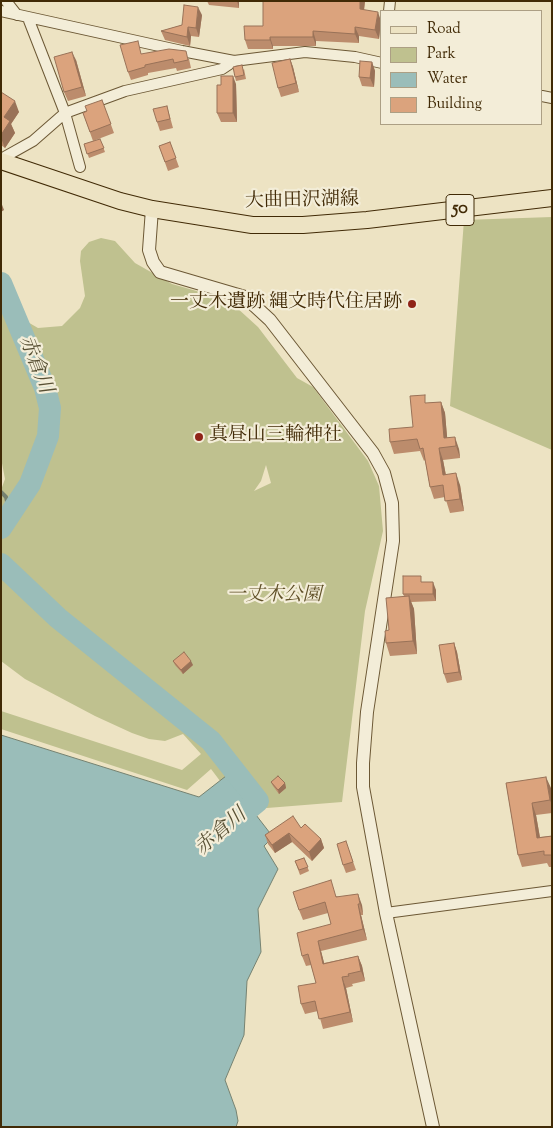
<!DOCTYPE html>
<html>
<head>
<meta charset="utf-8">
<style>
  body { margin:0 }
  #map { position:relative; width:553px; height:1128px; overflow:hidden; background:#ede3c3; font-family:"Sorts Mill Goudy",serif }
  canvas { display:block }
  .frame { position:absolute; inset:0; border:2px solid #412a06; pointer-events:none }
  .legend { position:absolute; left:380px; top:10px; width:162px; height:115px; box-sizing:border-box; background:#f3edd8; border:1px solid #ac9f84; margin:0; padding:6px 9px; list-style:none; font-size:15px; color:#412a06 }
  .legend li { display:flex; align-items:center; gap:10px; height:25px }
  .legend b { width:25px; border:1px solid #ac9f84 }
</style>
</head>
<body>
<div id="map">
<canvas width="553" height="1128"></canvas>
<div class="frame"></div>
<ul class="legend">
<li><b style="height:6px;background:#ede3c3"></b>Road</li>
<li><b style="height:14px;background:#bfc18f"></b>Park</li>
<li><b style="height:14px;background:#9abdb9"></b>Water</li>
<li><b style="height:14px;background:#dba37d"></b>Building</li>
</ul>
</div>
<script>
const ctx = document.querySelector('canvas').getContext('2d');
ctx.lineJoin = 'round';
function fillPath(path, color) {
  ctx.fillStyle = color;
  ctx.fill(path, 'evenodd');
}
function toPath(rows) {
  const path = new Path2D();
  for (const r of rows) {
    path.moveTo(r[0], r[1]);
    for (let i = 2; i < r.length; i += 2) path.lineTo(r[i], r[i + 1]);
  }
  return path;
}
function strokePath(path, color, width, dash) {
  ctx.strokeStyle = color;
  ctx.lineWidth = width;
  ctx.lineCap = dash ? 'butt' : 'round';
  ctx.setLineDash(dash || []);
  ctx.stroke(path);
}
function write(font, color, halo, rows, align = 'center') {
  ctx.font = font + ' "Sorts Mill Goudy","Noto Serif JP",serif';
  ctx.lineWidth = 4.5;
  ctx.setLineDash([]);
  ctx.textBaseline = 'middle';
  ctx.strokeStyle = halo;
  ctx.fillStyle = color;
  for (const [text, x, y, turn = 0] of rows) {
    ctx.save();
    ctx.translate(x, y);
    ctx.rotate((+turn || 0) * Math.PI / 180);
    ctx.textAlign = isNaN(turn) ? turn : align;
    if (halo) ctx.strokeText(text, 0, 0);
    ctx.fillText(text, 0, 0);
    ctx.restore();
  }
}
fillPath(toPath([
  [552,217,552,450,450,406,464,220],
  [101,238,115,241,135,263,172,284,207,294,236,307,258,327,297,378,313,387,368,461,379,486,383,531,365,611,342,802,242,810,211,769,187,790,1,729,1,711,182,770,201,754,183,734,165,741,149,739,132,733,95,716,25,679,1,661,1,490,5,479,1,458,1,301,7,310,38,328,62,326,80,308,85,296,80,261,81,251,89,242],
  [266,465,271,483,254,491,261,481]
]), '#bfc18f');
const water = toPath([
  [1,735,199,797,226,776,273,837,264,846,278,869,258,909,261,952,247,981,244,1035,225,1080,236,1110,238,1121,236,1127,1,1127,1,735]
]);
fillPath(water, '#9abdb9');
strokePath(water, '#768271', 1);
strokePath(toPath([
  [1,492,6,497,10,515]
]), '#768271', 4);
strokePath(toPath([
  [1,283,45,388,50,408,48,436,30,484,1,528],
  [1,564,58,618,211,741,258,801,228,826]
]), '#9abdb9', 22);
const minor = toPath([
  [6,1,17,15],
  [1,11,182,51,234,61,305,52,355,57,382,63],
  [389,11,390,1],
  [28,18,65,113,80,167],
  [542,96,552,98],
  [1,159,33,141,65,113,125,91,222,69,234,61],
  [386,913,552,891]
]);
const tertiary = toPath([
  [152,209,149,250,153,262,160,272,245,297,270,320,373,453,384,473,392,503,393,541,367,712,363,763,363,787,386,913,433,1127]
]);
const primary = toPath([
  [1,161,120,201,152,209,252,225,303,225,367,220,552,198]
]);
strokePath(minor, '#6c5835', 12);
strokePath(tertiary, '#6c5835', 14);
strokePath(primary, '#412a06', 18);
strokePath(minor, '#f3edd8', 10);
strokePath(tertiary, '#f3edd8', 12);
strokePath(primary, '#ede3c3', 16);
fillPath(toPath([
  [207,1,239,1,239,8,209,5],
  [263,1,365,1,364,10,381,21,379,39,359,36,359,43,316,41,316,46,273,46,273,49,248,49,245,40,263,26],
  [202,15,199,37,191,36,190,46,165,40,161,31,182,25],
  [142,54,189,59,191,68,177,71,176,68,148,73,148,75,131,80,128,72],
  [290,59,293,67,299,92,281,97,278,88],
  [76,60,86,96,68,101,64,92],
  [372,62,375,71,374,87,362,86,359,77],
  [244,69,246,79,236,81,235,77],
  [236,84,237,122,221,122,217,113],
  [1,92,19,112,11,124,15,133,5,148,1,145],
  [102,100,114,133,93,141,83,113,87,111],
  [167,106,173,128,160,131,157,122],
  [100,139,105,152,89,158,84,144],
  [170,142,179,167,168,171,159,146],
  [441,402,445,413,447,438,459,449,460,458,443,460,446,475,460,485,464,511,450,513,445,497,434,499,430,487,425,460,424,461,420,451,394,454,390,442,413,427,428,403],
  [423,582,436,590,436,601,411,602,414,609,417,654,390,656,386,643,389,630,404,596,403,594],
  [454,643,457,652,462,680,447,683,444,674],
  [173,661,193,665,183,674,175,665],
  [271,782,285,783,286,788,279,794,273,786],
  [506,783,551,788,552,795,552,813,536,815,540,837,552,836,552,867,549,867,547,863,522,867,518,855],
  [301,828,321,839,324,848,312,861,292,842,275,853,268,844,265,835],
  [349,850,356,870,346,873,343,865],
  [304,858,309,871,300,875,295,861],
  [336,896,362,905,363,915,361,915,367,940,321,951,324,963,358,956,362,966,365,981,352,984,353,986,346,988,353,1022,323,1029,318,1011,305,1014,301,1004,316,983,311,965,306,966,302,956,331,924,328,913,303,920,299,910]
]), '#bc8c6c');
fillPath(toPath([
  [237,1,239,1,239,8],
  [360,1,365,1,363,18,360,9],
  [198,7,202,15,199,37,196,28],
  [378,12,381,21,379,39,375,30],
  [188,27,191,36,190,46,187,37],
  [355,27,359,36,359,43,355,34],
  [313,31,316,41,316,46,313,37],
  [270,37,273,46,273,49,270,40],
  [72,52,76,60,86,96,82,87],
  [290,59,293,67,299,92,296,83],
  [372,62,375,71,374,87,370,78],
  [233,76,236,84,237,122,233,113],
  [15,101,19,112,11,124,15,133,5,148,1,138,4,117],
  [1,202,4,210,1,212],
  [441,402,445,413,448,447,444,438],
  [455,437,459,449,460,458,456,446],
  [439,448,443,460,448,487,443,475],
  [456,473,460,485,464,511,460,499],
  [433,582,436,590,436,601,433,594],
  [409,596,414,609,417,654,413,641],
  [454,643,457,652,462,680,459,672],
  [191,661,193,665,183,674,181,670],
  [546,777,551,788,552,795,552,805,550,800],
  [285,783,286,788,279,794,278,790],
  [532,803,536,815,542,850,537,838],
  [289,833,292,842,275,853,272,845],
  [321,839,324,848,312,861,309,852],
  [358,894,362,905,363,915,360,904],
  [358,904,361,915,367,940,363,929],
  [318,941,321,951,327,974,323,964],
  [358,956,362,966,365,981,361,971],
  [342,977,346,988,353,1022,350,1012]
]), '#997258');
const building = toPath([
  [263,1,360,1,360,9,378,12,375,30,355,27,355,34,313,31,313,37,270,37,270,40,245,40,244,26,263,26,263,1],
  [184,5,198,7,196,28,188,27,187,37,161,31,182,25,184,5],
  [138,41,141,54,169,49,186,51,188,60,174,63,173,59,145,65,145,67,128,72,120,45,138,41],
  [72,52,82,87,64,92,54,57,72,52],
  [290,59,296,83,278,88,272,63,290,59],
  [360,61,372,62,370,78,359,77,360,61],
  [242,65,244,75,235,77,233,67,242,65],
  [221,76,233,76,233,113,217,113,217,85,221,85,221,76],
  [1,92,15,101,4,117,10,121,1,135,1,92],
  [102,100,111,124,90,132,83,113,87,111,85,106,102,100],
  [167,106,170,119,157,122,153,109,167,106],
  [100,139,104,148,87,154,84,144,100,139],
  [170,142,176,158,165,162,159,146,170,142],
  [425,395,425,403,441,402,444,438,455,437,456,446,439,448,443,475,456,473,460,499,445,501,443,485,430,487,423,448,420,449,417,439,390,442,389,429,413,427,410,396,425,395],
  [403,576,421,576,421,582,433,582,433,594,403,594,403,576],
  [409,596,413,641,386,643,385,631,389,630,386,598,409,596],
  [454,643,459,672,444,674,439,645,454,643],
  [184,652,191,661,181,670,173,661,184,652],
  [278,776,285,783,278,790,271,782,278,776],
  [546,777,550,800,532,803,537,838,552,836,552,855,544,855,544,851,518,855,506,783,546,777],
  [293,816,301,828,305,824,321,839,309,852,289,833,272,845,265,835,293,816],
  [346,841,353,862,343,865,337,844,346,841],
  [304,858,308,867,299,870,295,861,304,858],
  [331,880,336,897,358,894,360,904,358,904,363,929,318,941,323,964,358,956,361,971,348,974,349,976,342,977,350,1012,319,1019,315,1001,301,1004,298,986,316,983,308,954,302,956,297,933,331,924,325,902,299,910,293,892,331,880]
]);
fillPath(building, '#dba37d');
strokePath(building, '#997258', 1);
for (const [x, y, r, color] of [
  [412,304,5,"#8f2418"],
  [199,437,5,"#8f2418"]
]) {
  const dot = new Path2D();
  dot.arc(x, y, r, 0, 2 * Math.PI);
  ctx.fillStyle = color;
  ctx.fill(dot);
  strokePath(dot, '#f3edd8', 2);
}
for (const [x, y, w] of [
  [460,210,28]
]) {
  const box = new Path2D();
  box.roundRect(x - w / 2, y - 15.5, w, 31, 4);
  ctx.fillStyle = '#f3edd8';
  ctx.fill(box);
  strokePath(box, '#412a06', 1);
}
write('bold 18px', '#412a06', null, [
  ["50",460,210]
]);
write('19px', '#412a06', '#f3edd8', [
  ["大曲田沢湖線",302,202,-1]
]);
write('19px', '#412a06', '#f3edd8', [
  ["一丈木遺跡 縄文時代住居跡",402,304],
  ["真昼山三輪神社",209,437,"left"]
], 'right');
write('italic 19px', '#605028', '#f3edd8', [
  ["一丈木公園",274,597]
]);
write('italic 20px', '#574f33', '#f3edd8', [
  ["赤倉川",34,365,69],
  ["赤倉川",222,833,-41]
]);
</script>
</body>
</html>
